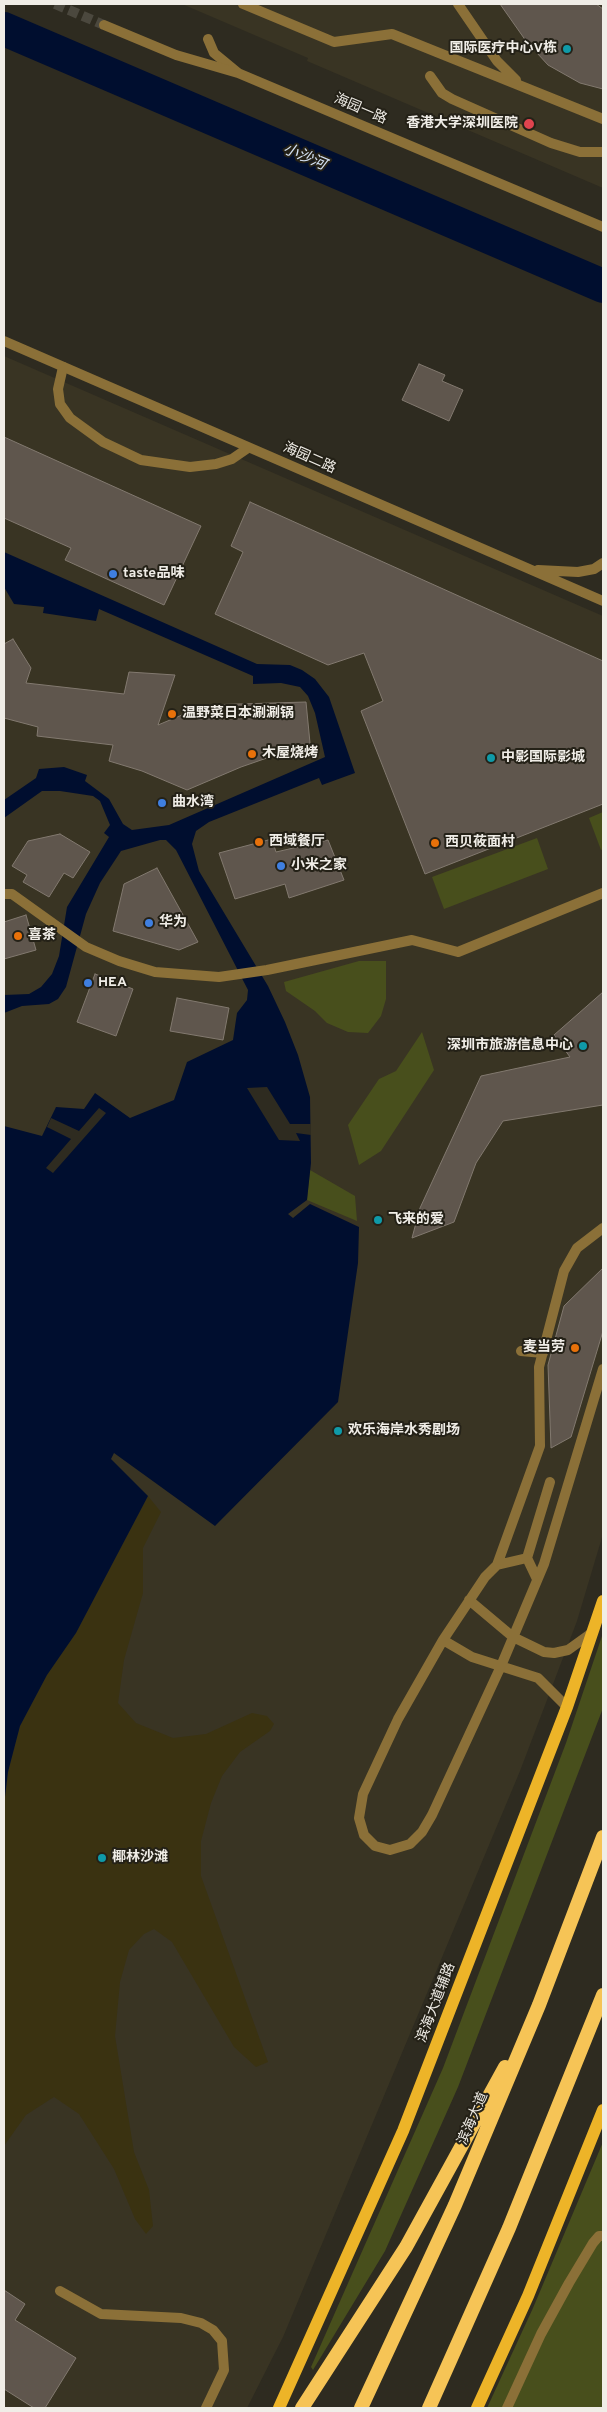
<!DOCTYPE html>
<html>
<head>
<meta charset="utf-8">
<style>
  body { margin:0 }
  #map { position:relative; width:607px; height:2412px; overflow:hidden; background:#2e2b20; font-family:Overpass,sans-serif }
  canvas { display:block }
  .frame { position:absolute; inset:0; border:5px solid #f0ede7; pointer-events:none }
</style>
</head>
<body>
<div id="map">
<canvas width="607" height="2412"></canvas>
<div class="frame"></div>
</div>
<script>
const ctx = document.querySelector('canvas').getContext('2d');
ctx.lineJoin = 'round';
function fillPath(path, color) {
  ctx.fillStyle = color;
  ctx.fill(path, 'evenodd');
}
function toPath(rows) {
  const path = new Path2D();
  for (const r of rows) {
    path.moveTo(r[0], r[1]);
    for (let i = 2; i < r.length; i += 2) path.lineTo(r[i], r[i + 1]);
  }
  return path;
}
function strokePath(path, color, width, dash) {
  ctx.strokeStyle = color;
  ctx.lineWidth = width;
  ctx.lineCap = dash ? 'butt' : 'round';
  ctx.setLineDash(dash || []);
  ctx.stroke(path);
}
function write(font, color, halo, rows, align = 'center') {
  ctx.font = font + ' Overpass,"Noto Sans SC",sans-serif';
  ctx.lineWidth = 4;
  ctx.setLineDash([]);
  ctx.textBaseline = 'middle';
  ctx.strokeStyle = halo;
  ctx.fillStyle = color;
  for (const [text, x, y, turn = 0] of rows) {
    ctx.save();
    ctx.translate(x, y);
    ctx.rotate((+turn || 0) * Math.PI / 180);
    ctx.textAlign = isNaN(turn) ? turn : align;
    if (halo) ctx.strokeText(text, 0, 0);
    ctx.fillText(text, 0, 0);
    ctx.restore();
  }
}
fillPath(toPath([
  [182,4,603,4,603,188,307,61,308,58],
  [4,356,603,616,603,1534,577,1621,520,1771,283,2337,247,2408,4,2408]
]), '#393423');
fillPath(toPath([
  [603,812,603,849,601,850,589,818],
  [537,838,548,869,444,909,432,877],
  [359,961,386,961,386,999,381,1016,368,1033,348,1032,327,1023,315,1011,286,991,284,982],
  [422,1032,434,1070,381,1151,359,1165,348,1125,379,1079,396,1071],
  [310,1170,355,1196,357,1221,307,1200],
  [603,1633,603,1708,458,2087,385,2251,313,2370,311,2367,443,2068,566,1743],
  [603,2142,603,2408,487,2408,533,2308]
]), '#484f1c');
fillPath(toPath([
  [148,1496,161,1512,143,1548,143,1593,124,1660,118,1703,136,1723,173,1738,206,1734,252,1713,267,1716,274,1724,270,1731,240,1752,222,1776,211,1803,201,1841,201,1876,268,2062,256,2067,234,2047,172,1942,154,1929,144,1934,129,1950,120,1982,115,2036,134,2152,149,2190,153,2226,146,2234,135,2219,114,2169,79,2114,54,2097,26,2115,4,2146,4,1805,8,1772,20,1726,47,1675,76,1633]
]), '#3a3211');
fillPath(toPath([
  [4,552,257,664,290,665,302,670,315,679,329,697,355,773,322,785,319,778,209,822,196,831,192,844,199,871,268,986,285,1022,298,1055,310,1097,311,1163,307,1200,288,1214,293,1218,310,1204,359,1227,358,1263,338,1402,215,1526,114,1453,111,1459,148,1496,76,1633,47,1675,20,1726,8,1772,4,1805,4,1126,42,1136,56,1107,84,1109,95,1093,130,1118,174,1100,187,1062,233,1040,237,1013,247,1000,248,990,176,850,166,840,160,840,121,851,100,883,86,914,66,987,58,999,49,1004,22,1006,4,1013,4,995,29,994,41,987,52,974,59,956,67,907,109,837,104,833,110,825,100,801,93,796,60,791,42,791,4,818,4,800,36,778,39,769,64,767,87,775,85,781,109,799,123,824,132,830,169,825,325,757,315,713,308,696,300,687,281,683,253,684,253,676,99,609,96,621,43,613,44,607,14,604,4,587]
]), '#000e2f');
fillPath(toPath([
  [267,1087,290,1124,311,1124,311,1135,296,1133,300,1141,279,1140,247,1088],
  [99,1108,106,1113,53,1173,46,1168,71,1139,47,1127,51,1118,79,1131]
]), '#2e2b20');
strokePath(toPath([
  [4,29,603,286]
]), '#000e2f', 34);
const building = toPath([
  [500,4,596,4,603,9,603,89,580,83,548,65,526,41,500,4],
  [419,364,445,375,442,381,463,390,449,421,402,400,419,364],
  [4,437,201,526,164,605,65,560,71,548,4,518,4,437],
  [250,502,603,661,603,804,425,874,361,711,383,701,364,653,328,665,215,614,243,552,231,546,250,502],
  [13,639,31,668,26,683,124,694,129,672,175,675,158,725,206,705,306,702,310,743,241,767,187,790,142,771,109,761,113,745,37,736,38,727,4,718,4,644,13,639],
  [60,834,90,852,73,878,64,873,49,897,23,882,27,875,12,866,28,841,60,834],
  [272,839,276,852,328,840,344,880,289,898,285,884,235,899,219,853,272,839],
  [157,868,198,942,179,950,113,931,124,884,157,868],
  [26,915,36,950,4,959,4,922,26,915],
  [95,974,133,989,116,1036,77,1022,95,974],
  [603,992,603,1105,503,1121,476,1163,454,1222,412,1238,420,1208,481,1076,570,1057,554,1035,603,992],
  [177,998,229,1008,223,1040,170,1031,177,998],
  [603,1268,603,1331,571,1437,551,1448,548,1365,564,1306,603,1268],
  [4,2290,25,2304,15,2320,76,2358,45,2408,34,2408,4,2389,4,2290]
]);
fillPath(building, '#5f564d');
strokePath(building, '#82796f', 1);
strokePath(toPath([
  [55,4,104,25]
]), '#4b483e', 10, [10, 5]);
strokePath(toPath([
  [243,4,334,42,392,34,603,119],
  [458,4,497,61,516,80],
  [208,39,214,53,237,72],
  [430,76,442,93,452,99,551,143,580,152,603,152],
  [63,367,58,389,60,404,70,418,103,442,141,460,190,467,216,464,232,459,248,448],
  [603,1228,577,1248,564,1271,539,1367,540,1446,497,1565,485,1577,443,1640,398,1719,363,1794,359,1818,364,1835,375,1846,390,1850,410,1844,422,1832,432,1815,501,1666,544,1564,603,1369],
  [521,1351,543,1353],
  [527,1558,550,1482],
  [497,1565,527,1558,537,1579],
  [469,1600,513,1637,544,1652,554,1653,568,1650,593,1632],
  [443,1640,472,1657,538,1678,567,1707],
  [507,2408,541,2334,569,2283,593,2243,599,2236,603,2236]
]), '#8b7038', 10);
strokePath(toPath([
  [4,894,12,894,86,947,119,961,155,972,219,977,267,970,412,940,458,952,603,893]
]), '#8b7038', 10);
strokePath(toPath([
  [60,2291,101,2314,181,2318,201,2323,213,2330,222,2341,224,2370,206,2408]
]), '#8b7038', 10);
strokePath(toPath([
  [104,25,176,55,238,73,603,227],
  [4,341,603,601],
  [538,570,578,572,594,569,603,563]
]), '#8b7038', 10);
strokePath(toPath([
  [279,2408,403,2131,567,1707,603,1601],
  [477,2408,528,2296,603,2110]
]), '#edb428', 12);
strokePath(toPath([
  [302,2408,406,2247,505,2067],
  [361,2408,455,2205,539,2005,603,1837],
  [429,2408,509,2228,603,1995]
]), '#f6c456', 14);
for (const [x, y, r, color] of [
  [567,49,5,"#0f9aa8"],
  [529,124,6,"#e0444e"],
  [113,574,5,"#3f7fe0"],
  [172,714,5,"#e8710a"],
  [252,754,5,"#e8710a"],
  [491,758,5,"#0f9aa8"],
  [162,803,5,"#3f7fe0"],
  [259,842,5,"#e8710a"],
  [435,843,5,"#e8710a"],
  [281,866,5,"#3f7fe0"],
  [149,923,5,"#3f7fe0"],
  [18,936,5,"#e8710a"],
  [88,983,5,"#3f7fe0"],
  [583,1046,5,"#0f9aa8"],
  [378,1220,5,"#0f9aa8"],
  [575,1348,5,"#e8710a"],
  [338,1431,5,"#0f9aa8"],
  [102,1858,5,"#0f9aa8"]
]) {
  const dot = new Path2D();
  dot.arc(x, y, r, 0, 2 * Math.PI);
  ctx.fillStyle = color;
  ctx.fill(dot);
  strokePath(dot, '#242117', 2);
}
write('bold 14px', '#f0ede7', '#242117', [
  ["国际医疗中心V栋",557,49,"right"],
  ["香港大学深圳医院",518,124,"right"],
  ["taste品味",123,574],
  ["温野菜日本涮涮锅",182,714],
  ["木屋烧烤",262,754],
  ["中影国际影城",501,758],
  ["曲水湾",172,803],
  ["西域餐厅",269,842],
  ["西贝莜面村",445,843],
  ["小米之家",291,866],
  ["华为",159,923],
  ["喜茶",28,936],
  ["HEA",98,983],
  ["深圳市旅游信息中心",573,1046,"right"],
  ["飞来的爱",388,1220],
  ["麦当劳",565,1348,"right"],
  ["欢乐海岸水秀剧场",348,1431],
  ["椰林沙滩",112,1858]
], 'left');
write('14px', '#f0ede7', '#242117', [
  ["海园一路",360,110,23],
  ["海园二路",309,459,24],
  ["滨海大道辅路",437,2003,-69],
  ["滨海大道",474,2119,-67]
]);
write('italic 15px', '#d4e2f5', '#242117', [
  ["小沙河",304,158,23]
]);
</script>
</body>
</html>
